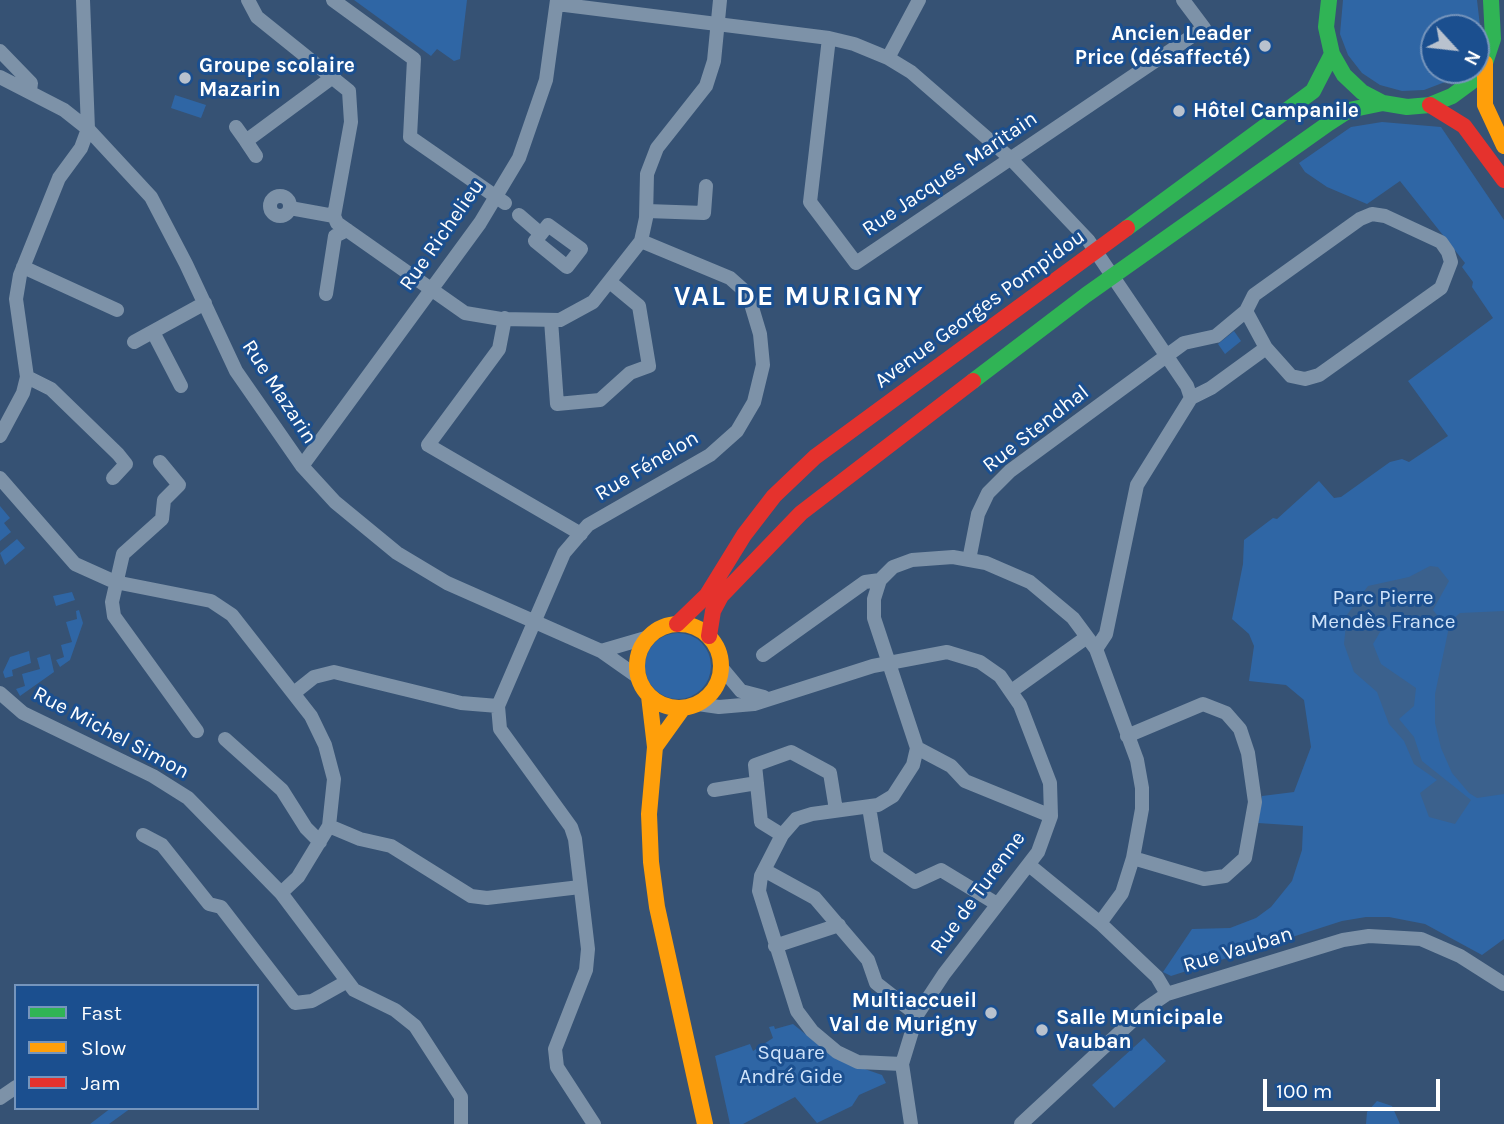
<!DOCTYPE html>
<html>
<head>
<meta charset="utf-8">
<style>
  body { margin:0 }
  #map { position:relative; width:1504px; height:1124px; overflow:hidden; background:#365274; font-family:Karla,sans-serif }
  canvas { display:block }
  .legend { position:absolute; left:14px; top:984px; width:245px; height:126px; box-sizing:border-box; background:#1b4f8f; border:2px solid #7695bc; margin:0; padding:9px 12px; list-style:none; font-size:21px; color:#fff }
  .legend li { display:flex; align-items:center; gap:14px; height:35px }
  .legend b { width:35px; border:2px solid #7695bc }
  .north { position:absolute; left:1420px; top:14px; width:70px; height:70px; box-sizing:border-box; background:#1b4f8f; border:2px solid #7695bc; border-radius:50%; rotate:117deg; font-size:19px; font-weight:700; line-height:28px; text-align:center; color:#fff }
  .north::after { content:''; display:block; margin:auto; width:24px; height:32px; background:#b9c2ce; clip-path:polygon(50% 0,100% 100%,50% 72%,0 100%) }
  .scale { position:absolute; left:1263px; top:1079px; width:177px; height:32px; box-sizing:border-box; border:4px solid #fff; border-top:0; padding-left:9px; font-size:21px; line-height:24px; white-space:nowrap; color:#fff; -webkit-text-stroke:5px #1b4f8f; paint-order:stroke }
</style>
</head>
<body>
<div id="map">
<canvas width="1504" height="1124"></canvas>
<ul class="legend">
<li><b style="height:9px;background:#30b455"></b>Fast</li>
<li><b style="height:9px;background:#ff9f0a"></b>Slow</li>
<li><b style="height:9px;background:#e5322d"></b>Jam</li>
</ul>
<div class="north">N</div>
<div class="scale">100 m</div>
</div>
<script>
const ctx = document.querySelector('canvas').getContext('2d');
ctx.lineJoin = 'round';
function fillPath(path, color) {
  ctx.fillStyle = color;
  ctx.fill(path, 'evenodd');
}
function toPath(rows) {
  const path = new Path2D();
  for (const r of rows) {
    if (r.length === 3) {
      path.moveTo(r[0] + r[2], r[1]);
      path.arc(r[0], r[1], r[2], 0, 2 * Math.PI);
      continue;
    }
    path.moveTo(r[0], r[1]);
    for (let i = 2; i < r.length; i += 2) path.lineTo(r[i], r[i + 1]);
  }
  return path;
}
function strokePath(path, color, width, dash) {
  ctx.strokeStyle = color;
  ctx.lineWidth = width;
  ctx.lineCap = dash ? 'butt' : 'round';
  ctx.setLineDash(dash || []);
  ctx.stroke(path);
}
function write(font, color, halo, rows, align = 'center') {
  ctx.font = font + ' Karla,sans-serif';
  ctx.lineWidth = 6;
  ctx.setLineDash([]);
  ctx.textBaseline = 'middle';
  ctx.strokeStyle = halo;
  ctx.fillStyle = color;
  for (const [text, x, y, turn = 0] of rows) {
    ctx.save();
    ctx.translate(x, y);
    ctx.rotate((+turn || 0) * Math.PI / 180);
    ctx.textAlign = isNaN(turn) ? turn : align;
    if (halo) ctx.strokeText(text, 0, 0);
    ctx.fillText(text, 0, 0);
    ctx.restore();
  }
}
fillPath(toPath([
  [354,0,467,0,460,59,454,61,437,49,431,56],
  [1343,0,1477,0,1480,26,1476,43,1476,28,1434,28,1434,70,1459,70,1445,82,1424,90,1402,91,1380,85,1362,73,1348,55,1340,34],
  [175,95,206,105,201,118,171,108],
  [1382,122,1441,127,1504,220,1504,939,1482,955,1425,924,1389,917,1366,917,1342,921,1171,976,1163,972,1192,929,1230,928,1256,918,1271,907,1292,881,1302,850,1303,826,1258,823,1262,796,1294,792,1311,747,1304,700,1286,685,1249,681,1254,646,1249,634,1232,619,1243,564,1244,540,1273,518,1277,519,1319,481,1334,498,1341,497,1390,462,1402,459,1409,462,1448,436,1408,381,1493,318,1472,287,1473,282,1462,267,1465,263,1400,181,1367,204,1327,187,1305,172,1299,163,1351,127],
  [1234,331,1241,341,1225,354,1218,344],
  [0,506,10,518,4,523,11,532,0,541],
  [17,539,25,548,5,565,0,553],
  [72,592,75,600,56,606,53,596],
  [79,610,83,623,70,660,60,667,56,660,64,657,61,645,72,642,66,622,77,619,76,611],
  [678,666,33],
  [29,651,31,663,12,670,13,676,5,678,3,672,10,657],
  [50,654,54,672,20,696,16,689,25,686,22,674,40,669,37,658],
  [793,1024,836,1059,882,1075,886,1083,859,1095,852,1106,817,1123,795,1097,743,1124,730,1124,715,1056,750,1044,753,1051,773,1038,769,1027,774,1026,775,1029],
  [1144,1038,1166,1061,1114,1108,1092,1085],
  [1377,1101,1392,1106,1400,1124,1366,1124,1367,1112],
  [111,1108,131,1108,109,1124,90,1124]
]), '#2f66a5');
fillPath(toPath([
  [1430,566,1438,567,1449,581,1433,610,1441,620,1450,622,1460,613,1504,611,1504,794,1477,798,1469,793,1452,773,1441,748,1435,723,1435,694,1449,627,1425,616,1406,625,1383,627,1373,644,1381,664,1416,688,1414,706,1399,719,1414,737,1422,761,1471,800,1455,824,1429,817,1420,793,1437,780,1414,764,1404,741,1389,724,1377,692,1354,672,1344,644,1347,615,1368,586,1409,577]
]), '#3b618d');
strokePath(toPath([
  [248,0,257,17,349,91,351,122,334,216,337,223,465,313,501,319,560,320,593,302,641,241,646,218,647,174,657,148,706,86,714,61,720,0],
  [333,0,414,59,410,137,505,203],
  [557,4,829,38,854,44,888,58,911,72,1010,158,1088,240,1187,386,1191,398,1137,485,1106,634,1096,649],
  [829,38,810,202,856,263,1204,28,1183,0],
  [0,51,31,83,30,91],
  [888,58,919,0],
  [0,77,64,110,88,129,151,197,186,264,236,371,302,466,335,502,397,553,447,583,601,651,638,677],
  [236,127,246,141],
  [256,156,246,141,334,76],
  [280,206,10],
  [290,208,334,216],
  [647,211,704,213,706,186],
  [519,215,541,234,548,225,581,249,567,267,535,241,541,234],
  [23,267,117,310],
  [326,294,335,236,347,230],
  [505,318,499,349,428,445,581,534],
  [551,320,557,404,600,400,630,373,649,366,639,306,610,282],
  [153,332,181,386],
  [134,342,205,303],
  [27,377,51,389,118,454,126,464,113,478],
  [1191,398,1211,388,1266,348,1246,311,1254,295,1360,219,1372,214,1385,216,1441,242,1448,252,1451,262,1441,288,1319,375,1305,379,1291,376,1266,348],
  [0,436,23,393,27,377,16,299,20,275,59,178,81,148,88,129,83,0],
  [160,462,179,485,164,500,162,519,123,554,112,602,114,616,197,731],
  [302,466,480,223,519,158,546,80,557,0],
  [0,478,75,564,115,582,211,601,232,615,311,716,325,745,334,779,329,826,298,877,281,893],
  [969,560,978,514,988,493,1010,471,1184,343,1216,336,1246,311],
  [601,651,649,637],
  [763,655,865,582,880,580],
  [721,667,741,691,764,697],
  [1013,690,1087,637],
  [0,693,23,713,153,776,188,798,281,893,354,990,395,1010,415,1026,461,1097,461,1124],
  [294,693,314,677,334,672,461,703,498,706],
  [698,704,719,707,754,704,873,666,947,652,980,662,1000,676,1020,705,1050,783,1051,816,1038,852,944,974,917,1015,902,1064,911,1124],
  [1127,736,1203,704,1226,713,1240,729,1248,753,1255,802,1245,858,1225,876,1204,879,1133,858],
  [225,739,282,790,306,828,320,842],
  [917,748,951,766,965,781,1051,816],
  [714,790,757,783],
  [869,807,877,856,915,882,941,870,997,904],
  [329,826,360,839,391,846,471,896,487,898,580,887],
  [143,835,162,845,209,904,221,907,295,1003,312,1001,346,982],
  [782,835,761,822,755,765,791,752,830,773,836,810],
  [1029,865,1100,923,1157,977,1167,994],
  [764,870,815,898,868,960,876,983,917,1015],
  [775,946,839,925],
  [902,1064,858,1062,837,1052,812,1031,797,1011,759,891,761,876,782,835,796,819,812,814,878,805,893,796,913,765,917,748,874,618,874,599,880,580,893,567,912,560,953,557,986,563,1030,582,1073,618,1096,649,1137,760,1142,788,1142,809,1133,858,1122,893,1100,923],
  [0,1098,16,1087],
  [594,1124,557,1067,555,1049,586,970,588,949,575,839,571,827,500,729,498,706,564,553,588,525,710,455,737,431,754,402,763,365,760,334,748,294,730,278,641,241],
  [1021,1124,1145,1009,1167,994,1343,940,1369,936,1421,939,1460,956,1504,984]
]), '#7d92a8', 14);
strokePath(toPath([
  [1329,0,1326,27,1332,54,1344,75,1362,92,1383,103,1407,107,1430,105,1452,96,1471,82,1485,63,1493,39,1491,0],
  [1127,228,1313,91,1332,54],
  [973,381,1086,295,1329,123,1349,110,1383,103]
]), '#30b455', 16);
strokePath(toPath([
  [1485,63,1485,105,1504,146],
  [679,666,42],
  [649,696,655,747,649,814,651,862,657,907,705,1124],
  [655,747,683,708]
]), '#ff9f0a', 16);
strokePath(toPath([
  [1430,105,1464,126,1504,180],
  [677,624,707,595,744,535,774,496,815,457,1127,228],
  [709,636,713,611,721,596,801,513,973,381]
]), '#e5322d', 16);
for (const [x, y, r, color] of [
  [1265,46,7,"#b9c2ce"],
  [185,78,7,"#b9c2ce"],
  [1179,111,7,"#b9c2ce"],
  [991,1013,7,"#b9c2ce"],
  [1042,1030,7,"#b9c2ce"]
]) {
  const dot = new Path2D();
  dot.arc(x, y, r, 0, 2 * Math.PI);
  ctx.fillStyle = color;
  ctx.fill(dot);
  strokePath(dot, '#1b4f8f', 2.5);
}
write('bold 21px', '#fff', '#1b4f8f', [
  ["Ancien Leader",1251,34,"right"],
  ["Price (désaffecté)",1251,58,"right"],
  ["Groupe scolaire",199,66],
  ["Mazarin",199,90],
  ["Hôtel Campanile",1193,111],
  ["Multiaccueil",977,1001,"right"],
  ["Val de Murigny",977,1025,"right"],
  ["Salle Municipale",1056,1018],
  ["Vauban",1056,1042]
], 'left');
write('21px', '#fff', '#1b4f8f', [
  ["Rue Jacques Maritain",950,174,-34],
  ["Rue Richelieu",442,235,-55],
  ["Avenue Georges Pompidou",980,309,-36],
  ["Rue Mazarin",279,392,57],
  ["Rue Stendhal",1036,429,-38],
  ["Rue Fénelon",647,466,-31],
  ["Rue Michel Simon",111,733,28],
  ["Rue de Turenne",978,893,-54],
  ["Rue Vauban",1238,950,-17]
]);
write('21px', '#cfe3fa', '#1b4f8f', [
  ["Parc Pierre",1383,598],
  ["Mendès France",1383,622],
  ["Square",791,1053],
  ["André Gide",791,1077]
]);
ctx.letterSpacing = '2px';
write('bold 28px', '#fff', '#1b4f8f', [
  ["VAL DE MURIGNY",799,297]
]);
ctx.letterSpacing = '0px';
</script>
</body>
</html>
